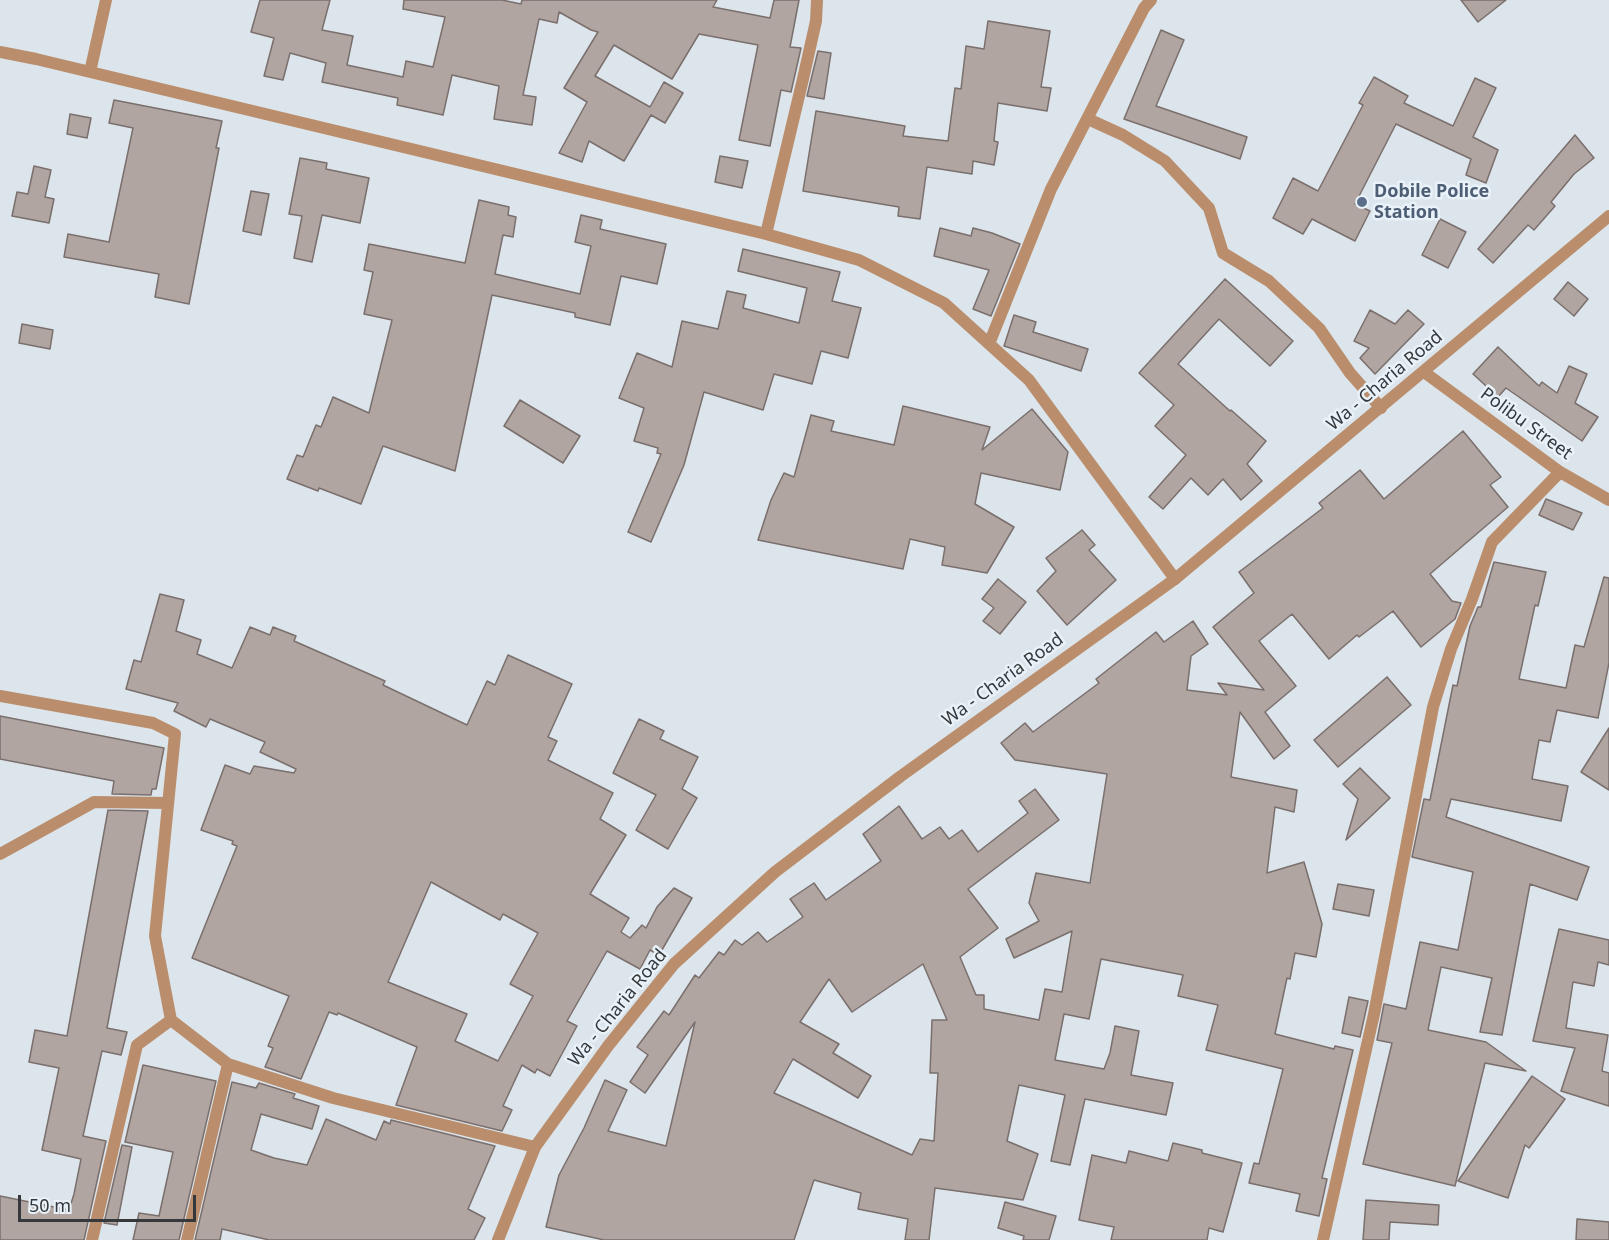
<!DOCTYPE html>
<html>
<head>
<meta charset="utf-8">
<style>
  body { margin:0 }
  #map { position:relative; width:1609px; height:1240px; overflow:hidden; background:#dce5ec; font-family:"Noto Sans",sans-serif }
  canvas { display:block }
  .scale { position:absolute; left:18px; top:1195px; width:178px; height:27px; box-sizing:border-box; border:3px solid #35393c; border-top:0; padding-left:8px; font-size:18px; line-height:21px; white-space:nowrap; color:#35393c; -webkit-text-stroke:4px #e9f2f9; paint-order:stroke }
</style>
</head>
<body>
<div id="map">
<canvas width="1609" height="1240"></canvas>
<div class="scale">50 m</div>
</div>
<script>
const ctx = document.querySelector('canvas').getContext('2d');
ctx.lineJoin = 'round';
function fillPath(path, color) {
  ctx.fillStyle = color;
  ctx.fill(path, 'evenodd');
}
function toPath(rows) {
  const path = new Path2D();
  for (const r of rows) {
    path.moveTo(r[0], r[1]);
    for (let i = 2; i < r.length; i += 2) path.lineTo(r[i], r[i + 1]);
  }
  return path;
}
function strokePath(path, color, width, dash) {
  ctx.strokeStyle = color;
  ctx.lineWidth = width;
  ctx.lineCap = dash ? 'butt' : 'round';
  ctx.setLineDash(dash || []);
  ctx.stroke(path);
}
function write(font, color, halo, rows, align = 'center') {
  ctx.font = font + ' "Noto Sans",sans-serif';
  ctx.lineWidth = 5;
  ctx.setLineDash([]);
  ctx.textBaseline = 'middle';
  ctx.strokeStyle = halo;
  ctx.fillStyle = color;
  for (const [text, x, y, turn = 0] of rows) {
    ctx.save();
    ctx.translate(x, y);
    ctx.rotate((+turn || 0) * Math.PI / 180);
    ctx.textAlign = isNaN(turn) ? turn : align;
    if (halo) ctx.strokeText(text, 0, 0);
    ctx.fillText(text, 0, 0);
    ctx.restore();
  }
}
const building = toPath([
  [260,0,330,0,322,30,353,36,347,65,403,77,406,61,433,67,445,17,403,9,404,0,502,0,521,4,522,0,717,0,713,7,770,18,774,0,799,0,790,47,801,48,791,92,781,90,770,146,739,140,758,45,699,34,672,79,614,45,595,76,650,107,664,82,683,93,665,123,651,115,624,161,589,141,582,162,559,153,587,102,564,88,598,32,591,30,559,12,557,23,539,19,523,95,536,97,532,125,494,119,499,86,452,75,443,115,397,105,398,98,322,82,326,63,290,53,283,80,264,76,274,38,251,32,260,0],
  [1461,0,1506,0,1478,22,1461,0],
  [988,21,1050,31,1041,87,1051,88,1047,111,998,103,994,141,998,142,994,165,973,161,972,174,927,167,920,219,898,216,899,207,803,191,816,111,905,126,903,136,948,141,955,88,961,89,966,46,984,49,988,21],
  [1161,30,1184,40,1156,106,1247,137,1240,159,1124,119,1161,30],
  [818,51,831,53,824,99,807,96,818,51],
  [1374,77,1408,96,1404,103,1453,126,1475,78,1496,88,1473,137,1498,150,1486,183,1466,175,1471,159,1396,124,1355,204,1370,211,1355,241,1312,219,1303,234,1273,218,1293,178,1318,191,1363,105,1359,103,1374,77],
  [114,100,222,121,216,148,219,148,189,304,155,297,159,274,64,257,68,234,109,242,133,128,109,123,114,100],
  [70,114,91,118,87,138,67,134,70,114],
  [1575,135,1594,158,1574,174,1551,202,1555,206,1534,230,1528,225,1493,263,1478,249,1575,135],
  [720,156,748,161,742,188,715,182,720,156],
  [300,158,327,163,326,169,369,178,360,223,322,215,312,262,294,258,302,216,289,214,300,158],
  [34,166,51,170,45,197,54,199,49,223,12,216,17,192,28,194,34,166],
  [251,191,269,194,261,235,243,231,251,191],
  [479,200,509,207,508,215,516,217,513,237,503,235,495,274,580,294,591,246,575,242,581,215,602,220,600,229,666,244,657,284,621,276,610,325,575,317,575,313,492,295,455,471,383,446,361,504,319,488,318,491,287,479,297,455,303,457,316,425,321,427,333,397,369,413,392,320,364,314,373,272,364,270,369,244,465,263,479,200],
  [1440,219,1466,232,1448,268,1422,255,1440,219],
  [940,228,971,236,973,228,992,233,1020,244,991,316,973,309,989,270,934,256,940,228],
  [743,249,840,272,832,301,861,308,848,358,821,351,812,384,774,374,763,410,704,392,684,465,651,542,628,532,661,454,657,453,658,448,634,441,644,408,619,398,637,353,672,367,682,321,718,329,727,291,746,295,743,308,799,323,807,288,738,271,743,249],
  [1225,279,1293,341,1270,366,1219,319,1178,364,1230,411,1231,410,1266,441,1247,464,1262,481,1241,500,1223,479,1208,495,1191,478,1163,509,1149,497,1186,455,1155,426,1174,405,1139,373,1225,279],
  [1568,282,1588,299,1574,316,1554,299,1568,282],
  [1370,310,1395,324,1408,310,1424,324,1375,374,1360,358,1369,348,1354,341,1370,310],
  [1014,315,1036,322,1033,332,1088,349,1081,371,1004,346,1014,315],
  [22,324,53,330,50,349,19,343,22,324],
  [1498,347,1539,386,1542,382,1557,393,1569,366,1587,374,1575,403,1598,417,1582,441,1506,388,1498,397,1473,374,1498,347],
  [520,400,580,436,563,463,504,426,520,400],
  [903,406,990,427,982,450,1032,409,1068,452,1060,490,981,473,975,504,1014,527,987,573,942,565,945,547,910,539,903,569,758,540,771,500,784,473,794,477,811,415,834,421,831,431,894,445,903,406],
  [1463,431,1501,477,1490,485,1508,507,1430,574,1452,601,1461,603,1455,619,1421,647,1393,611,1359,637,1357,635,1329,659,1292,614,1259,641,1296,686,1265,712,1290,746,1274,759,1240,712,1231,777,1297,790,1294,812,1275,807,1267,873,1304,862,1322,924,1316,957,1295,953,1290,979,1287,978,1275,1034,1334,1049,1335,1046,1353,1050,1322,1178,1327,1179,1319,1216,1296,1211,1300,1194,1249,1183,1254,1163,1259,1164,1283,1069,1206,1050,1218,1005,1178,996,1183,975,1101,959,1089,1019,1064,1014,1055,1060,1104,1069,1110,1053,1115,1026,1139,1031,1131,1075,1173,1083,1166,1115,1085,1099,1070,1165,1051,1161,1065,1095,1019,1085,1007,1141,1038,1154,1023,1200,935,1188,929,1240,905,1240,908,1219,858,1209,861,1193,814,1180,794,1240,604,1240,546,1227,559,1175,584,1128,605,1080,627,1090,608,1131,666,1146,695,1022,645,1093,630,1082,648,1055,637,1047,664,1011,669,1015,695,975,699,978,719,952,724,955,735,940,742,945,758,932,767,942,803,917,790,899,814,883,826,900,881,861,863,834,899,806,922,839,940,827,949,839,962,830,978,852,1028,813,1019,801,1035,789,1059,820,968,889,998,928,960,957,976,995,984,995,984,1009,1039,1020,1045,989,1062,992,1072,931,1014,958,1006,939,1039,921,1029,903,1036,873,1090,883,1107,774,1015,760,1001,743,1025,723,1033,732,1099,683,1096,679,1156,632,1164,642,1193,621,1208,644,1191,656,1187,690,1227,695,1218,683,1264,690,1213,627,1254,593,1239,572,1323,508,1319,503,1360,470,1384,499,1463,431],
  [923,964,947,1020,932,1020,930,1073,938,1073,934,1141,920,1139,912,1155,774,1093,793,1059,858,1098,871,1076,833,1053,839,1044,800,1022,829,979,852,1012,923,964],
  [1546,499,1582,513,1573,530,1539,515,1546,499],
  [1082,530,1095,545,1089,550,1116,580,1067,625,1037,591,1056,571,1046,558,1082,530],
  [1494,562,1546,572,1538,606,1535,605,1519,679,1566,688,1575,645,1584,647,1604,577,1609,578,1609,663,1598,718,1557,710,1550,742,1539,740,1532,779,1568,786,1561,821,1451,799,1446,817,1589,867,1577,900,1530,884,1502,1035,1480,1032,1492,978,1441,967,1428,1030,1486,1042,1526,1071,1485,1063,1455,1186,1363,1164,1392,1043,1377,1040,1384,1004,1406,1009,1420,942,1458,950,1473,872,1412,857,1424,799,1430,800,1453,685,1457,686,1470,626,1478,607,1481,607,1494,562],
  [998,579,1026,602,1000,634,983,621,994,608,982,599,998,579],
  [160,594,184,600,176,631,201,640,197,654,232,668,250,627,270,635,273,627,296,636,294,641,385,681,383,685,467,725,487,681,495,685,508,655,572,684,548,737,557,741,548,760,613,793,600,819,626,835,590,894,629,918,621,932,630,938,642,925,646,928,657,907,674,888,692,898,659,955,650,950,640,969,607,951,567,1021,577,1026,550,1076,537,1069,535,1073,522,1065,503,1106,512,1110,502,1131,396,1105,417,1047,338,1013,337,1015,329,1012,301,1079,265,1067,273,1048,268,1046,289,996,192,958,237,846,232,844,233,841,201,830,225,765,250,774,254,766,294,773,296,769,260,752,265,742,210,719,206,727,174,711,178,703,126,689,134,660,141,662,160,594],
  [431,882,500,920,503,914,538,933,510,984,533,996,498,1061,455,1041,467,1014,388,982,431,882],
  [1387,677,1411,705,1338,767,1314,740,1387,677],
  [0,716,164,748,156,789,152,789,151,795,112,794,114,781,0,759,0,716],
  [639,719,664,731,660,739,698,757,682,789,697,798,668,849,636,830,656,795,613,773,639,719],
  [1609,728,1609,790,1581,772,1609,728],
  [1360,768,1390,798,1346,840,1358,799,1343,784,1360,768],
  [108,810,148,811,107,1028,127,1032,121,1055,102,1051,83,1136,106,1141,84,1240,0,1240,0,1196,69,1210,74,1194,81,1159,42,1150,59,1068,29,1062,35,1030,67,1036,108,810],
  [1338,884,1374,890,1369,916,1333,909,1338,884],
  [1559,929,1609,940,1609,965,1598,962,1594,986,1573,982,1566,1028,1608,1035,1602,1071,1609,1073,1609,1106,1561,1091,1575,1048,1533,1041,1559,929],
  [1349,997,1368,1001,1360,1037,1342,1033,1349,997],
  [143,1065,216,1081,179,1240,133,1240,139,1213,159,1216,173,1152,125,1142,143,1065],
  [1532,1076,1565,1099,1529,1148,1525,1145,1508,1198,1458,1181,1532,1076],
  [232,1082,256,1088,259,1083,295,1094,293,1098,319,1106,312,1129,261,1114,251,1150,274,1158,307,1165,326,1119,376,1140,384,1121,390,1124,391,1120,495,1146,468,1209,485,1218,474,1240,269,1240,222,1229,220,1240,195,1240,232,1082],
  [1173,1143,1202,1150,1202,1153,1242,1163,1223,1232,1209,1228,1207,1240,1111,1240,1114,1227,1079,1220,1092,1155,1126,1163,1129,1151,1168,1161,1173,1143],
  [122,1145,132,1147,117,1225,104,1223,122,1145],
  [1366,1200,1439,1205,1438,1225,1390,1222,1389,1240,1363,1240,1366,1200],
  [1005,1202,1056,1216,1049,1240,1023,1240,1024,1236,998,1228,1005,1202],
  [1577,1219,1609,1222,1609,1240,1576,1240,1577,1219]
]);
fillPath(building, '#b0a5a1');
strokePath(building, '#7a6f6c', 1.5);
strokePath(toPath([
  [0,52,36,59,766,234,859,260,944,303,1029,380,1175,579],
  [90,72,106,0],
  [1088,119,1123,135,1165,161,1209,208,1223,253,1269,281,1319,328,1350,373,1381,408],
  [766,234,803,79,816,21,817,0],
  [989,344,1051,189,1144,8,1151,0],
  [1424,372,1560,472,1609,500],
  [0,696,153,723,175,734,155,936,171,1020],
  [0,854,94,802,168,803],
  [92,1240,137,1045,171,1020,228,1064,333,1098,535,1147],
  [187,1240,228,1064],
  [1323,1240,1374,1014,1433,707,1451,649,1472,599,1492,542,1560,472]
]), '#ba8e6c', 12);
strokePath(toPath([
  [498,1240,535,1147,608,1046,674,964,775,872,901,776,1175,579,1609,216]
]), '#ba8e6c', 12);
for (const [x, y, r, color] of [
  [1362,202,6,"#5c6f8a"]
]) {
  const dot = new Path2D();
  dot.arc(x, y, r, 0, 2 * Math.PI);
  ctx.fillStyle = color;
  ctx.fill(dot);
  strokePath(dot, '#e9f2f9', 2);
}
write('bold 18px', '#4e5e75', '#e9f2f9', [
  ["Dobile Police",1374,192],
  ["Station",1374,213]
], 'left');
write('18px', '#35393c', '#e9f2f9', [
  ["Wa - Charia Road",1385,381,-40],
  ["Polibu Street",1526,424,36],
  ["Wa - Charia Road",1003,680,-36],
  ["Wa - Charia Road",618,1008,-51]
]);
</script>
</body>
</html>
